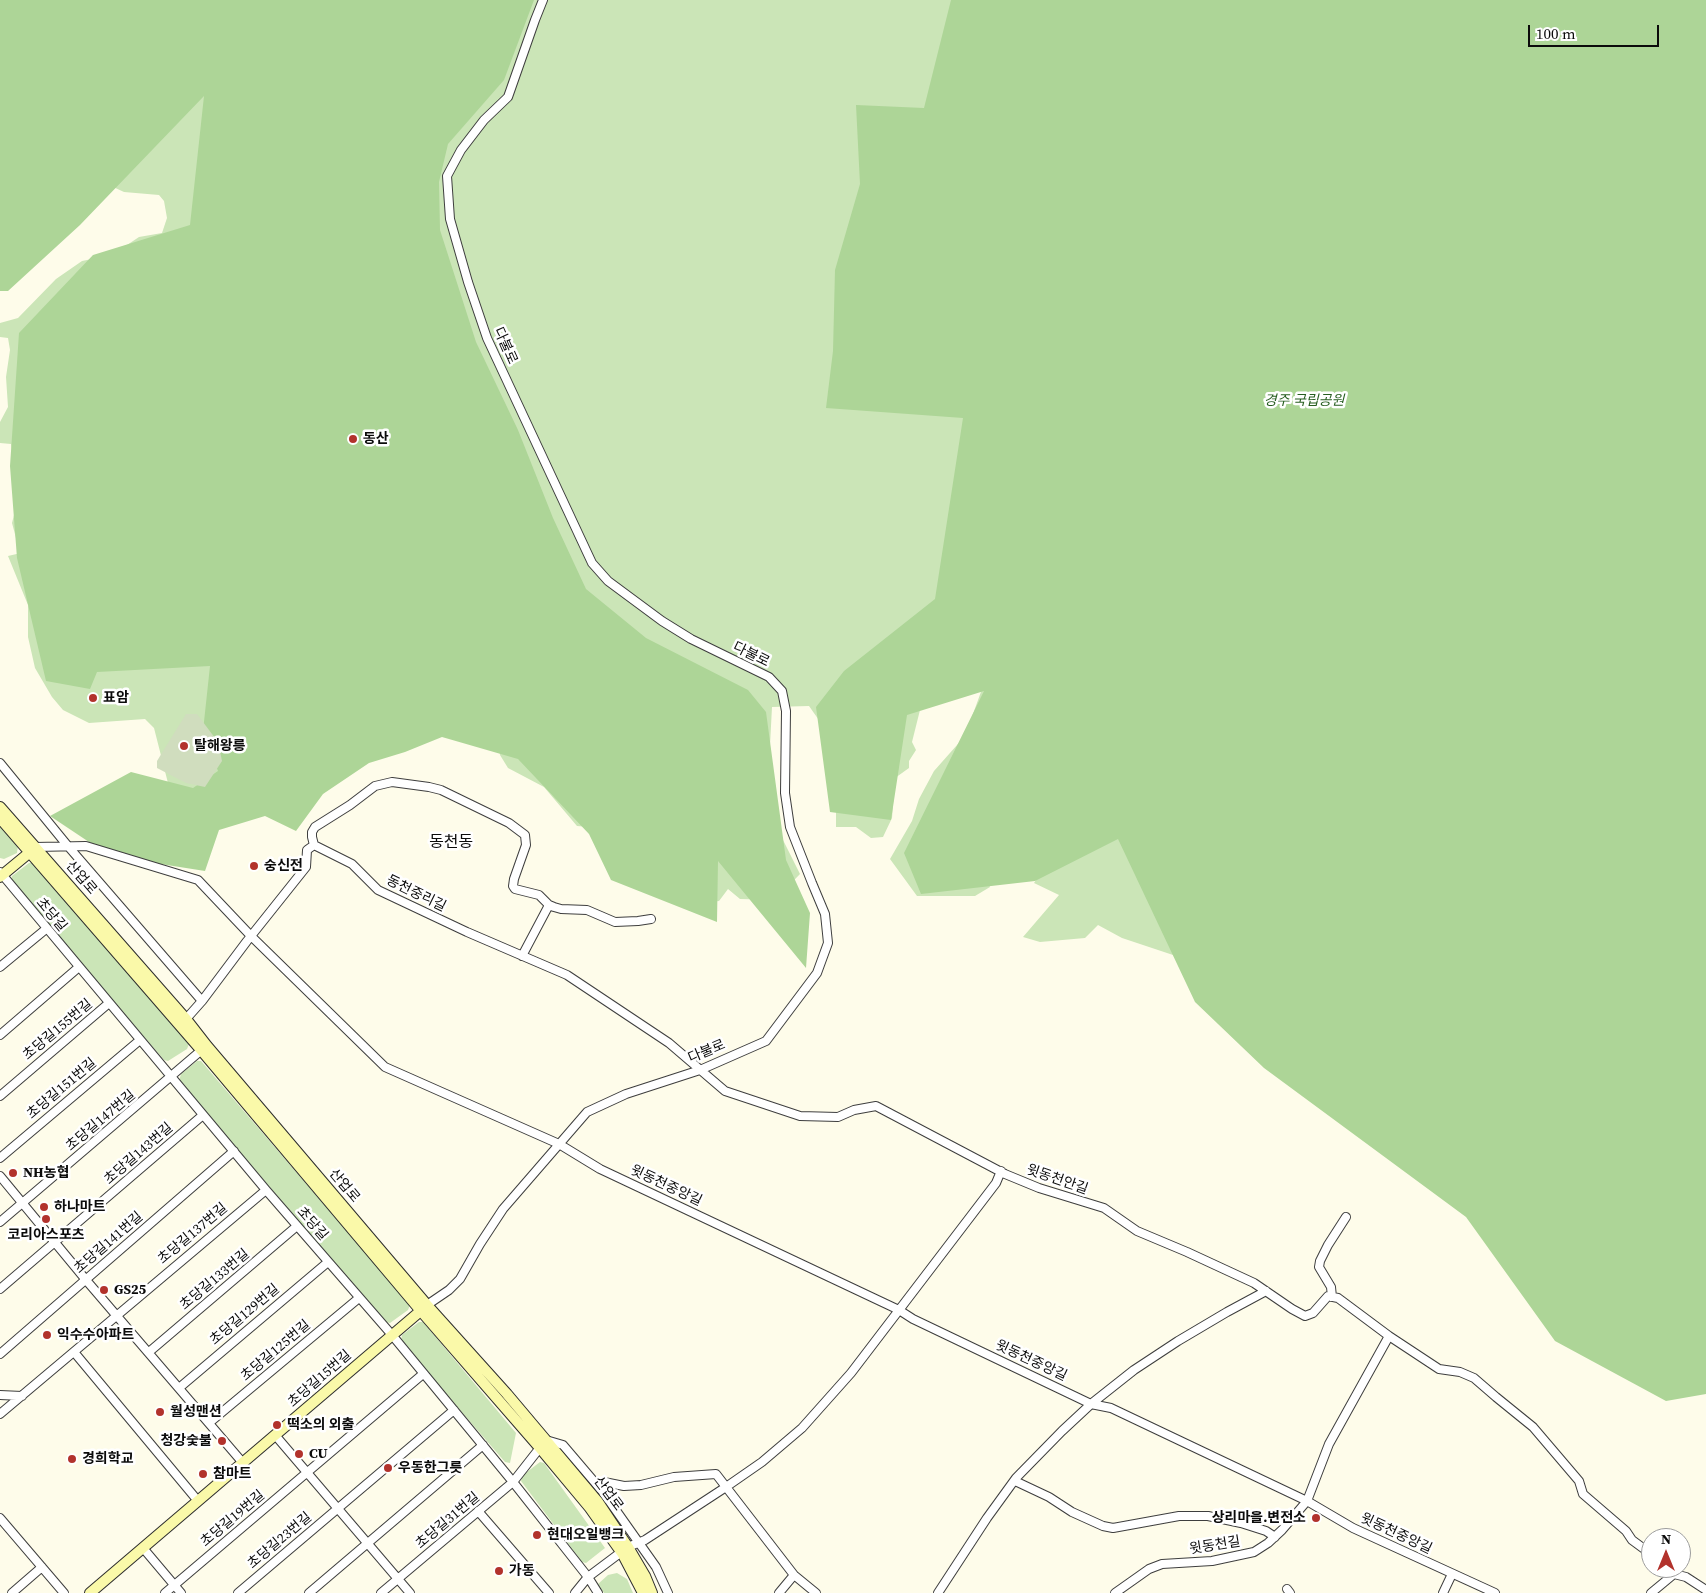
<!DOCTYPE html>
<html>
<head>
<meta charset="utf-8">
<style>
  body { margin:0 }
  #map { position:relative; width:1706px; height:1593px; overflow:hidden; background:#fefcea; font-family:"Source Serif 4",serif }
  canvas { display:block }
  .north { position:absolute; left:1641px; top:1528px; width:50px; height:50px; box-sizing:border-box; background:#fff; border:1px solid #9d9d9d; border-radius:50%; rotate:0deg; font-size:14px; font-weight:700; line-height:20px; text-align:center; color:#0b0b0b }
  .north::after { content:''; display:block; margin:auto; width:18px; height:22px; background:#b2322c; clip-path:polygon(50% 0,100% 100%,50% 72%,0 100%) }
  .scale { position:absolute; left:1528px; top:25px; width:131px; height:22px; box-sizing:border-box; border:2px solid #0b0b0b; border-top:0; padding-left:6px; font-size:15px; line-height:18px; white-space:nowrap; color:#0b0b0b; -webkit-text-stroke:4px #fff; paint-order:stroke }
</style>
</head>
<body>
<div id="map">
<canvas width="1706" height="1593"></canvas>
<div class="north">N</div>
<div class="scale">100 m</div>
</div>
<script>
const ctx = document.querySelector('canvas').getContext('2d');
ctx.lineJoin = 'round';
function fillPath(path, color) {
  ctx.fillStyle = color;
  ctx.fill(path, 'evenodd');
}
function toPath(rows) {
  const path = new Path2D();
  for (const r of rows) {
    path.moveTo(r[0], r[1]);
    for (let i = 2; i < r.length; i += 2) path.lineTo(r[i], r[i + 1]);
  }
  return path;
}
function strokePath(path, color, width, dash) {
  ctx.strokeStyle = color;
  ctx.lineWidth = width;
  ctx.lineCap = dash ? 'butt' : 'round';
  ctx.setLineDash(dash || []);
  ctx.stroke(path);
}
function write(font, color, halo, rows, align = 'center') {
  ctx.font = font + ' "Source Serif 4","Noto Sans KR",serif';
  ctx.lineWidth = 5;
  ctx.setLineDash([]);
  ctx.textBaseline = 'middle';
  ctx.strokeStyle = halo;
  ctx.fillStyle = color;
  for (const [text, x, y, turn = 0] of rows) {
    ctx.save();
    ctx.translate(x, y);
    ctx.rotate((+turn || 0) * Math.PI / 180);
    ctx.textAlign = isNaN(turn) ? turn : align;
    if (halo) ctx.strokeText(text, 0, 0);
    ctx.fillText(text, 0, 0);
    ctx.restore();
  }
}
fillPath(toPath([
  [0,0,1706,0,1209,967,1122,938,1098,925,1085,938,1040,942,1023,937,1059,895,1034,883,1045,866,988,880,990,887,975,896,917,896,890,859,912,821,919,799,934,771,965,736,986,678,923,698,912,742,916,750,909,761,909,768,895,778,892,818,883,837,871,838,856,827,836,827,836,770,828,733,809,706,772,707,768,783,783,840,800,874,775,900,740,899,728,889,719,901,695,904,601,828,577,826,544,787,508,768,500,755,496,728,463,703,264,802,169,787,154,728,145,719,89,723,63,710,52,697,35,668,28,637,28,605,8,556,25,552,16,538,12,523,19,495,11,444,0,443,0,422,8,407,6,377,10,350,8,338,0,337,0,323,18,318,56,279,82,261,112,255,139,237,162,233,167,218,164,201,159,195,124,192,96,179],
  [0,824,18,845,17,853,4,859,0,858],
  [29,863,33,863,189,1044,187,1049,168,1061,164,1060,11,883,12,876],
  [197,1061,201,1061,410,1305,408,1310,390,1323,385,1322,179,1081,181,1074],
  [419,1322,423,1322,516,1433,510,1463,505,1462,401,1342,402,1335],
  [540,1462,544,1463,605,1548,586,1563,582,1562,521,1481,523,1475],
  [617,1573,627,1579,633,1593,604,1593,598,1584,608,1575]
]), '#cbe5b7');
fillPath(toPath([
  [0,0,534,0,504,80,448,144,439,182,440,230,476,342,518,430,553,518,586,589,646,638,748,690,766,712,786,860,810,913,806,968,718,861,717,922,611,880,589,834,518,759,442,737,405,752,369,763,323,794,296,831,265,816,219,830,205,871,110,856,50,816,131,772,193,788,218,771,203,731,210,666,97,672,90,689,46,681,17,558,10,466,19,333,93,255,190,225,204,96,80,225,8,291,0,291],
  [951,0,1706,0,1706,1394,1666,1401,1555,1341,1466,1217,1264,1068,1195,1002,1118,839,1035,881,921,894,904,853,984,691,907,715,891,820,830,812,816,707,844,671,935,599,963,418,826,408,833,351,835,270,860,184,856,105,924,108]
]), '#add597');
fillPath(toPath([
  [186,714,197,714,218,742,222,761,205,787,186,783,157,768,157,761]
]), '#d0ddbe');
const street = toPath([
  [0,763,67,845,202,1001],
  [314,845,312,837,312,832,315,827,350,805,375,786,392,782,429,787,441,790,509,823,525,835,526,845,514,879,513,886,515,889,539,895,549,905,554,907,561,909,587,910,615,922,638,921,651,919],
  [35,847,86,846,198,880,251,936,385,1067,559,1144,600,1169,899,1310,913,1319,1091,1404,1111,1408,1307,1501,1353,1528,1495,1593],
  [0,872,266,1190,392,1335,513,1482,588,1577,598,1593],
  [522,956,549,905],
  [0,967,46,929],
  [186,1019,202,1001,247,941,306,867,307,850,314,845,352,864,378,890,467,932,567,975,669,1043,725,1091,800,1116,838,1117,854,1110,876,1106,1005,1174,1039,1188,1104,1208,1137,1231,1187,1252,1254,1283,1292,1309,1305,1316,1313,1313,1328,1296,1338,1298,1389,1336,1439,1369,1460,1372,1474,1378,1496,1397,1533,1427,1579,1481,1583,1494,1626,1531,1632,1540,1651,1554],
  [0,1035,79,967],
  [0,1096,109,1003],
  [0,1158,140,1040],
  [0,1176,86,1280,243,1463],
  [0,1222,204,1048],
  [0,1289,203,1115],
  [1332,1297,1331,1287,1319,1267,1320,1261,1328,1245,1346,1217],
  [427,1305,449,1290,460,1279,480,1244,503,1209,587,1112,626,1094,700,1070,766,1041,817,973,828,943,825,914,812,883,790,827,785,793,786,711,782,691,769,677,691,639,662,621,608,581,592,563,487,338,468,282,450,219,447,176,461,150,484,120,508,97,535,20,543,0],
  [74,1352,198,1501],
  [149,1352,297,1226],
  [0,1354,234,1151],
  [179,1388,328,1262],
  [0,1395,22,1396],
  [0,1414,266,1190],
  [209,1423,359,1298],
  [275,1435,410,1593],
  [1015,1481,1049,1497,1072,1512,1103,1526,1113,1528,1179,1516,1208,1516,1241,1523,1266,1531,1275,1537],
  [598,1486,604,1482,624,1486,641,1485,674,1477,716,1474,794,1575,816,1593],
  [478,1511,549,1593],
  [0,1518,64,1593],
  [143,1548,181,1593],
  [1287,1589,1290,1593],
  [12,1593,42,1567],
  [165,1593,423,1374],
  [238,1593,454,1410],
  [309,1593,483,1445],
  [381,1593,513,1482,546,1440,563,1445,603,1492,656,1567,668,1593],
  [575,1593,588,1577,628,1547,645,1540,726,1487,762,1462,802,1428,851,1373,996,1183,1001,1171],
  [779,1593,794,1575],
  [938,1593,987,1518,1016,1478,1062,1431,1091,1404,1134,1370,1178,1341,1227,1312,1266,1291],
  [1115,1593,1149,1569,1162,1564,1212,1561,1254,1552,1268,1543,1282,1530,1307,1501,1329,1444,1389,1336],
  [1443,1593,1452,1574],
  [1651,1593,1674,1574,1686,1577,1706,1590]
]);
const secondary = toPath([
  [0,807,186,1019,207,1046,427,1305,507,1394,598,1502,628,1547,645,1576,652,1593],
  [0,818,202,1051,421,1311,540,1448,590,1508,622,1553,643,1593],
  [0,877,35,848],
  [90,1593,424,1308]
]);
strokePath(street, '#3e3e3e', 10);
strokePath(secondary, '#2d2d2d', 12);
strokePath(street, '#fff', 8);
strokePath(secondary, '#faf9a9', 10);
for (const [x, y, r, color] of [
  [353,439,5,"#b2322c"],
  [93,698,5,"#b2322c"],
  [184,746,5,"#b2322c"],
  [254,866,5,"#b2322c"],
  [13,1173,5,"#b2322c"],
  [44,1207,5,"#b2322c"],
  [46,1219,5,"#b2322c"],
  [104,1290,5,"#b2322c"],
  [47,1335,5,"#b2322c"],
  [160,1412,5,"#b2322c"],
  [277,1425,5,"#b2322c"],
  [222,1441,5,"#b2322c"],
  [299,1454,5,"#b2322c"],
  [72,1459,5,"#b2322c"],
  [388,1468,5,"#b2322c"],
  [203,1474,5,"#b2322c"],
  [1316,1518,5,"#b2322c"],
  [537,1535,5,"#b2322c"],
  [499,1571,5,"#b2322c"]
]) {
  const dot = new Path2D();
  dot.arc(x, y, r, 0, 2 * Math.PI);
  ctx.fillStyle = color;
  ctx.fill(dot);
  strokePath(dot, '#fff', 2);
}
write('14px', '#0b0b0b', '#fff', [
  ["다불로",505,346,66],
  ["다불로",751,655,26],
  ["산업로",81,878,49],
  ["동천중리길",416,894,26],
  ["초당길",51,915,50],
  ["초당길155번길",58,1030,-40],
  ["다불로",707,1052,-23],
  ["초당길151번길",62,1089,-40],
  ["초당길147번길",101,1121,-40],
  ["초당길143번길",139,1154,-41],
  ["윗동천안길",1057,1180,19],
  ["산업로",344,1186,50],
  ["윗동천중앙길",666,1186,25],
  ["초당길",312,1224,49],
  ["초당길137번길",193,1234,-40],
  ["초당길141번길",109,1243,-41],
  ["초당길133번길",215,1280,-40],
  ["초당길129번길",245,1315,-40],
  ["초당길125번길",276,1351,-40],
  ["윗동천중앙길",1031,1361,25],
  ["초당길15번길",320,1379,-41],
  ["산업로",608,1494,53],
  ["초당길19번길",233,1519,-40],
  ["초당길31번길",448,1521,-40],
  ["윗동천중앙길",1396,1534,25],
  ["초당길23번길",280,1541,-40],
  ["윗동천길",1215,1546,-9]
]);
write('italic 14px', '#275e20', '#fff', [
  ["경주 국립공원",1304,401]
]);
write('bold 14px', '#0b0b0b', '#fff', [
  ["동산",363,439],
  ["표암",103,698],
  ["탈해왕릉",194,746],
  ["숭신전",264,866],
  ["NH농협",23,1173],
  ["하나마트",54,1207],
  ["코리아스포츠",46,1235,"center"],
  ["GS25",114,1290],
  ["익수수아파트",57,1335],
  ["월성맨션",170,1412],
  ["떡소의 외출",287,1425],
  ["청강숯불",212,1441,"right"],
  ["CU",309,1454],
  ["경희학교",82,1459],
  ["우동한그릇",398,1468],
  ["참마트",213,1474],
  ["상리마을.변전소",1306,1518,"right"],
  ["현대오일뱅크",547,1535],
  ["가동",509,1571]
], 'left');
write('16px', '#0b0b0b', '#fff', [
  ["동천동",451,843]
]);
</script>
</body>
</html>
